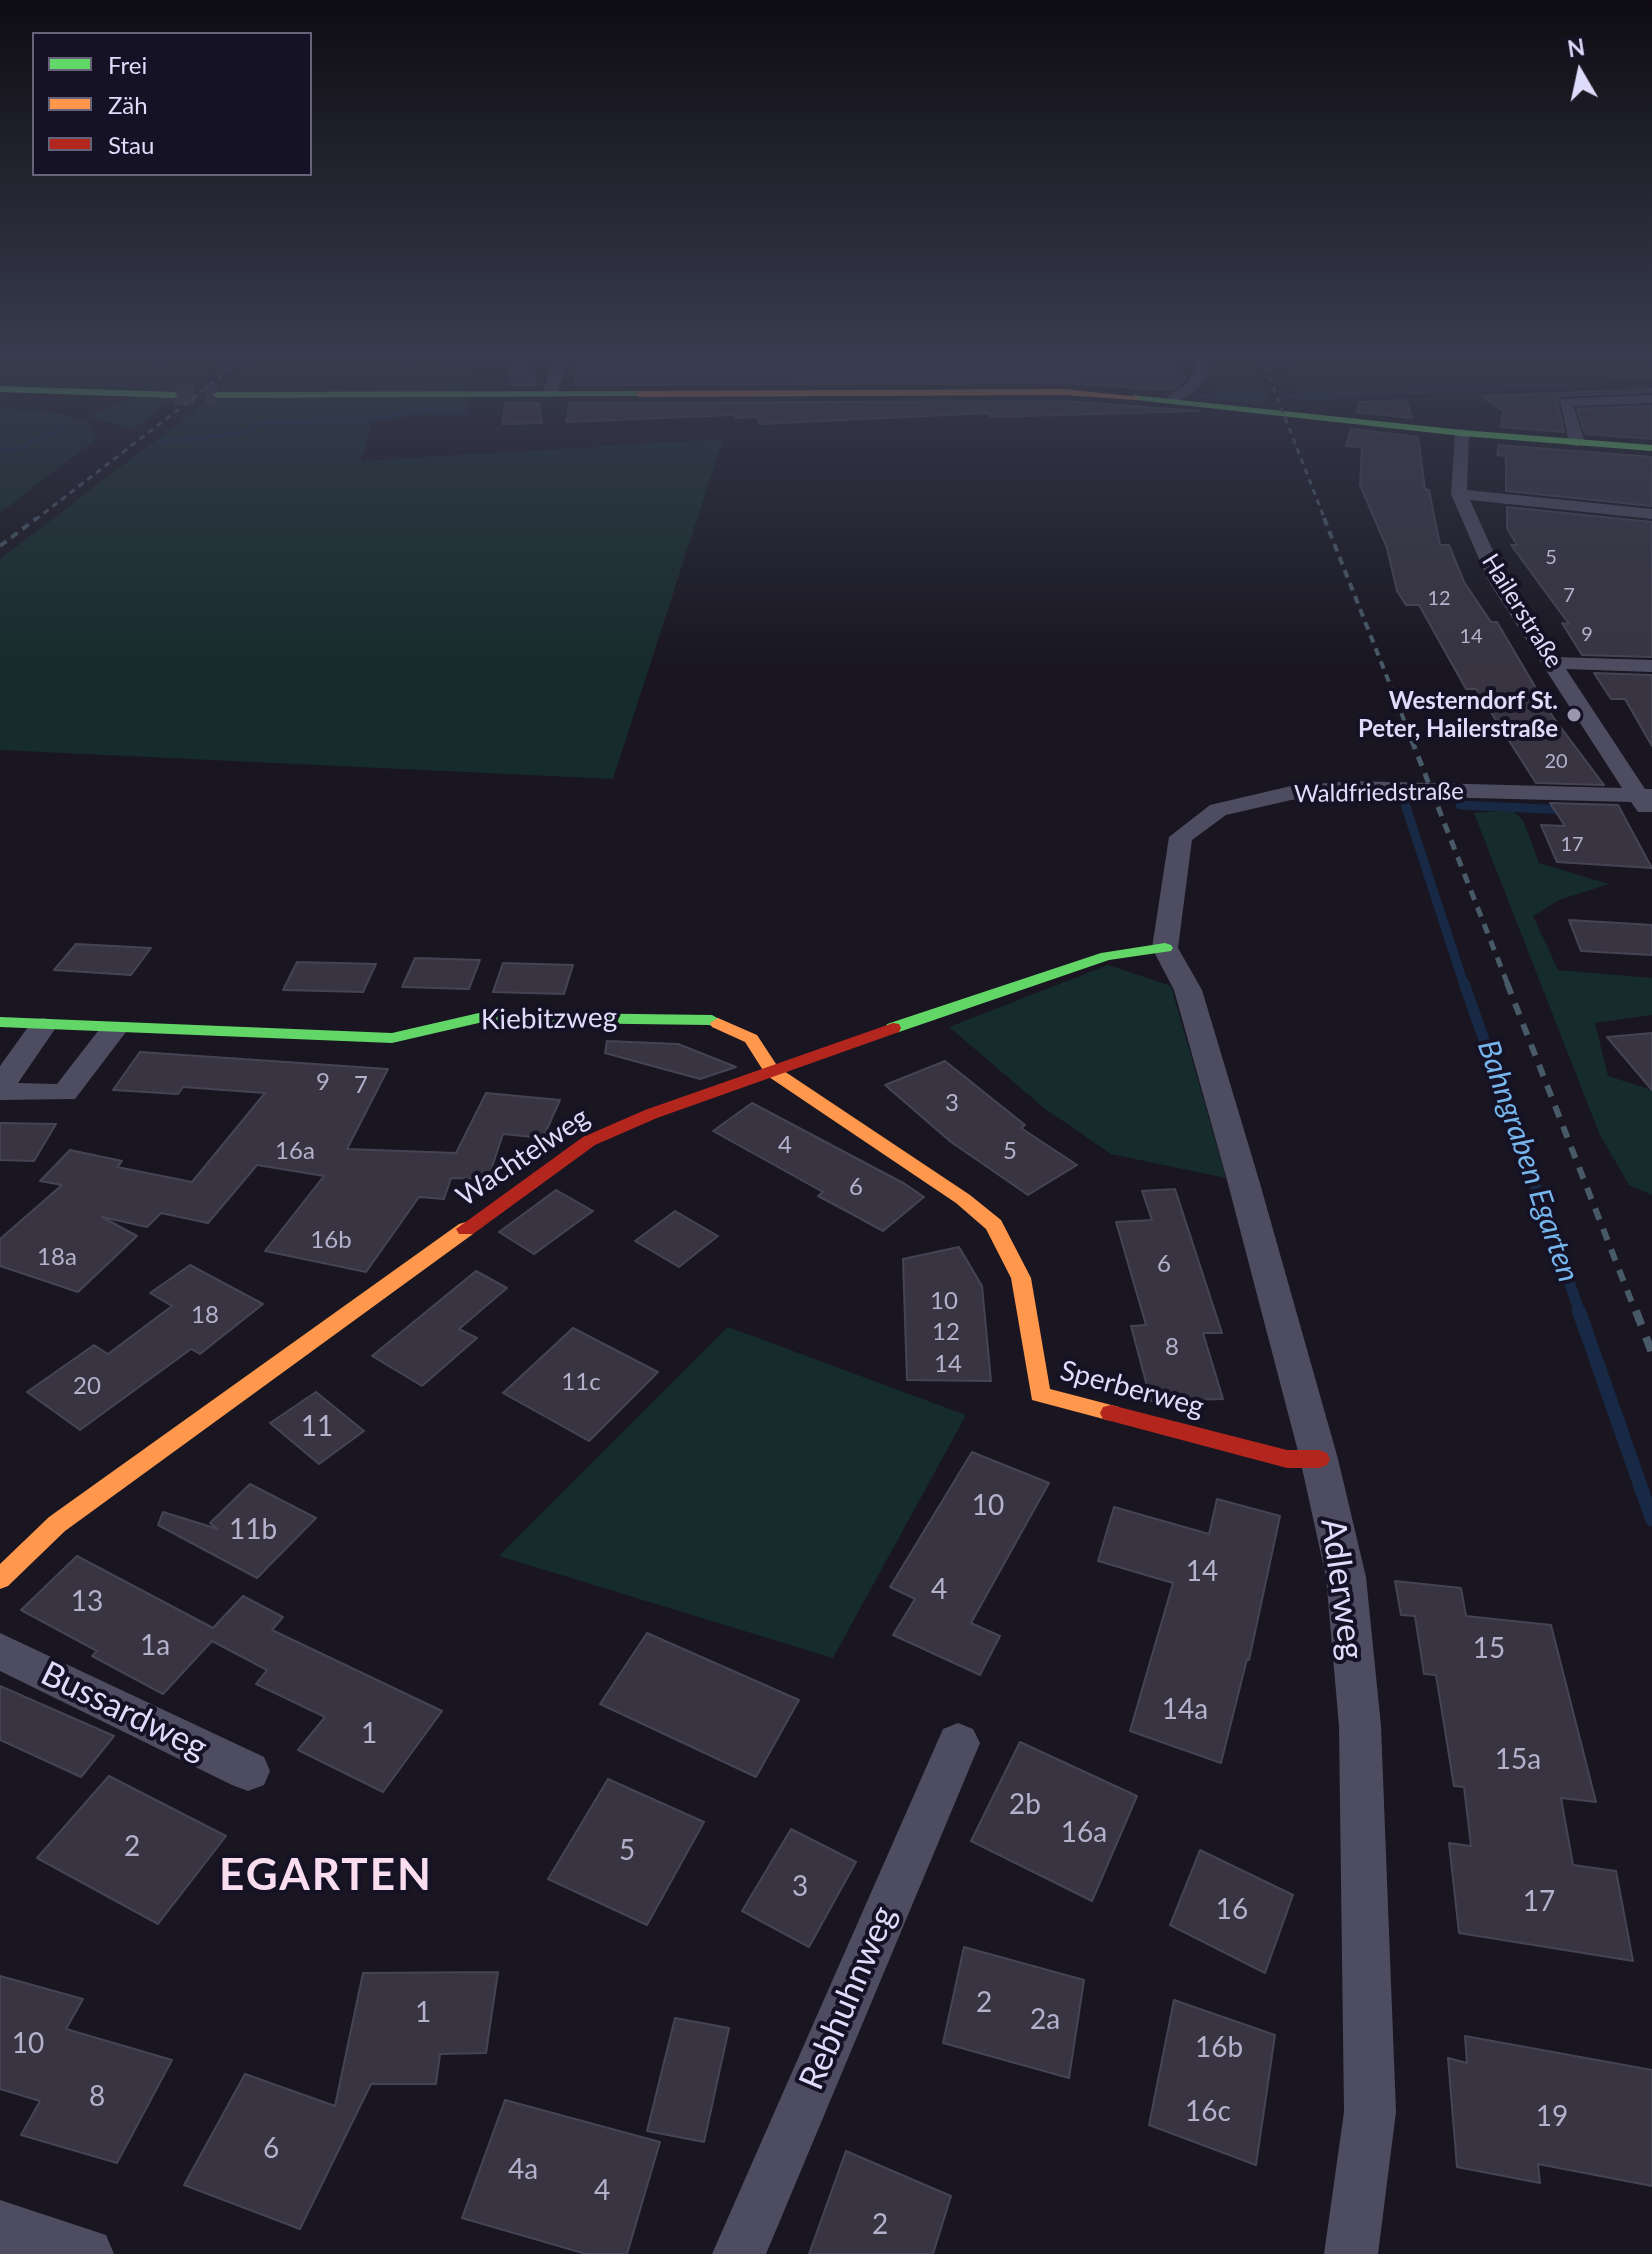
<!DOCTYPE html>
<html>
<head>
<meta charset="utf-8">
<style>
  body { margin:0 }
  #map { position:relative; width:1652px; height:2254px; overflow:hidden; background:#191621; font-family:Lato,sans-serif }
  canvas { display:block }
  .legend { position:absolute; left:32px; top:32px; width:280px; height:144px; box-sizing:border-box; background:#161225; border:2px solid #66627a; margin:0; padding:10px 14px; list-style:none; font-size:24px; color:#dfdbfa }
  .legend li { display:flex; align-items:center; gap:16px; height:40px }
  .legend b { width:40px; border:2px solid #66627a }
  .north { position:absolute; left:1540px; top:32px; width:80px; height:80px; -webkit-text-stroke:6px #161225; paint-order:stroke; rotate:351deg; font-size:22px; font-weight:700; line-height:32px; text-align:center; color:#dfdbfa }
  .north::after { content:''; display:block; margin:auto; width:28px; height:36px; background:#dfdbfa; clip-path:polygon(50% 0,100% 100%,50% 72%,0 100%) }
</style>
</head>
<body>
<div id="map">
<canvas width="1652" height="2254"></canvas>
<ul class="legend">
<li><b style="height:10px;background:#63d668"></b>Frei</li>
<li><b style="height:10px;background:#ff974d"></b>Zäh</li>
<li><b style="height:10px;background:#b3261e"></b>Stau</li>
</ul>
<div class="north">N</div>
</div>
<script>
const ctx = document.querySelector('canvas').getContext('2d');
ctx.lineJoin = 'round';
function fillPath(path, color) {
  ctx.fillStyle = color;
  ctx.fill(path, 'evenodd');
}
function toPath(rows) {
  const path = new Path2D();
  for (const r of rows) {
    path.moveTo(r[0], r[1]);
    for (let i = 2; i < r.length; i += 2) path.lineTo(r[i], r[i + 1]);
  }
  return path;
}
function strokePath(path, color, width, dash) {
  ctx.strokeStyle = color;
  ctx.lineWidth = width;
  ctx.lineCap = dash ? 'butt' : 'round';
  ctx.setLineDash(dash || []);
  ctx.stroke(path);
}
function write(font, color, halo, rows, align = 'center') {
  ctx.font = font + ' Lato,sans-serif';
  ctx.lineWidth = 8;
  ctx.setLineDash([]);
  ctx.textBaseline = 'middle';
  ctx.strokeStyle = halo;
  ctx.fillStyle = color;
  for (const [text, x, y, turn = 0] of rows) {
    ctx.save();
    ctx.translate(x, y);
    ctx.rotate((+turn || 0) * Math.PI / 180);
    ctx.textAlign = isNaN(turn) ? turn : align;
    if (halo) ctx.strokeText(text, 0, 0);
    ctx.fillText(text, 0, 0);
    ctx.restore();
  }
}
fillPath(toPath([
  [0,356,171,356,123,388,0,386],
  [189,356,230,356,133,430,88,416,131,398,169,362],
  [266,356,435,361,470,376,469,413,373,416,361,461,723,439,613,779,0,750,0,559],
  [1213,356,1251,356,1265,390,1262,406,1214,399,1218,373],
  [1287,356,1652,356,1652,379,1302,401],
  [0,409,44,410,85,421,97,438,0,513],
  [1511,810,1523,820,1539,863,1609,884,1559,900,1533,916,1558,970,1652,978,1652,1015,1595,1023,1608,1076,1652,1090,1652,1195,1629,1185,1599,1133,1474,813],
  [1108,965,1171,986,1226,1178,1111,1154,1044,1108,949,1027],
  [728,1327,966,1415,833,1658,499,1556]
]), '#162b2b');
strokePath(toPath([
  [1196,396,1265,395],
  [1283,396,1566,386],
  [159,442,245,433,261,423,375,419,425,410,468,412],
  [0,451,18,449,67,426]
]), '#172945', 5);
strokePath(toPath([
  [1405,804,1464,985],
  [1460,805,1568,810]
]), '#172945', 9);
strokePath(toPath([
  [1464,983,1580,1313]
]), '#172945', 11);
strokePath(toPath([
  [1579,1311,1652,1519]
]), '#172945', 14);
const building = toPath([
  [514,356,531,356,536,385,509,385,514,356],
  [580,356,1142,356,1145,363,1175,362,1186,379,1172,390,1064,383,574,385,580,356],
  [1652,389,1652,392,1560,396,1557,400,1564,432,1501,427,1503,411,1481,396,1652,389],
  [1406,400,1412,418,1357,412,1360,402,1406,400],
  [1064,401,1200,411,991,417,988,413,760,424,758,417,736,418,735,415,566,422,570,403,1064,401],
  [506,403,539,403,542,423,502,424,506,403],
  [1652,406,1652,439,1585,434,1577,409,1652,406],
  [1351,429,1418,437,1425,489,1429,490,1440,545,1449,545,1464,582,1491,622,1497,622,1553,717,1604,785,1536,783,1476,689,1466,689,1419,605,1406,605,1397,591,1387,548,1360,485,1362,447,1346,446,1351,429],
  [1499,445,1652,457,1652,506,1506,491,1506,456,1497,455,1499,445],
  [1507,507,1652,522,1652,657,1582,655,1562,623,1569,624,1511,545,1517,545,1507,528,1507,507],
  [1594,673,1652,675,1652,746,1625,699,1611,699,1594,673],
  [1550,803,1618,805,1652,868,1557,862,1541,825,1565,826,1550,803],
  [1569,920,1652,925,1652,955,1581,951,1569,920],
  [76,944,113,946,151,948,131,975,54,970,76,944],
  [415,958,480,960,469,989,402,987,415,958],
  [297,962,338,963,376,964,363,992,283,990,297,962],
  [503,963,573,965,564,994,493,992,503,963],
  [1652,1033,1652,1090,1607,1037,1652,1033],
  [607,1041,678,1044,736,1067,700,1079,605,1053,607,1041],
  [140,1052,388,1069,347,1149,456,1153,486,1093,560,1100,543,1138,503,1134,488,1179,451,1178,444,1199,419,1197,366,1272,265,1251,324,1176,257,1165,208,1223,161,1213,147,1227,102,1217,137,1236,78,1292,0,1266,0,1239,62,1185,40,1181,70,1150,122,1161,117,1167,192,1182,265,1093,183,1087,178,1094,113,1090,140,1052],
  [945,1061,1025,1125,1021,1128,1077,1165,1028,1195,951,1142,885,1085,945,1061],
  [752,1103,905,1184,924,1197,883,1231,850,1213,818,1196,823,1192,713,1131,752,1103],
  [0,1123,56,1124,34,1161,0,1160,0,1123],
  [1175,1189,1222,1333,1203,1333,1223,1399,1151,1401,1131,1326,1146,1325,1116,1222,1152,1220,1142,1191,1175,1189],
  [556,1190,593,1211,534,1254,499,1232,556,1190],
  [675,1211,718,1236,679,1267,635,1241,675,1211],
  [959,1247,982,1286,991,1381,907,1380,903,1259,959,1247],
  [190,1265,263,1304,200,1354,191,1349,80,1430,27,1392,94,1345,108,1354,172,1306,150,1293,190,1265],
  [476,1271,507,1288,459,1329,477,1338,422,1386,372,1356,476,1271],
  [573,1328,658,1372,589,1441,503,1393,573,1328],
  [316,1392,364,1431,319,1464,270,1423,316,1392],
  [972,1452,1049,1483,971,1623,1000,1636,980,1675,893,1635,915,1599,890,1587,972,1452],
  [250,1484,316,1518,257,1578,158,1525,163,1512,218,1529,210,1523,250,1484],
  [1217,1499,1280,1516,1249,1660,1247,1659,1221,1763,1130,1731,1173,1583,1098,1561,1114,1507,1209,1534,1217,1499],
  [77,1556,213,1628,243,1596,283,1617,272,1630,442,1711,383,1792,298,1750,325,1717,256,1684,267,1670,212,1641,163,1694,92,1656,97,1651,21,1610,77,1556],
  [1395,1581,1461,1588,1466,1616,1551,1625,1596,1802,1561,1798,1573,1865,1616,1871,1633,1961,1459,1933,1449,1843,1471,1846,1464,1787,1454,1786,1436,1675,1424,1674,1415,1616,1401,1615,1395,1581],
  [647,1633,799,1700,756,1777,600,1704,647,1633],
  [0,1686,114,1736,81,1777,0,1740,0,1686],
  [1020,1742,1137,1796,1092,1901,971,1841,1020,1742],
  [109,1776,226,1836,158,1924,37,1858,109,1776],
  [608,1779,704,1822,647,1925,548,1879,608,1779],
  [791,1829,856,1862,809,1947,742,1911,791,1829],
  [1200,1850,1293,1895,1265,1973,1170,1925,1200,1850],
  [964,1947,1084,1980,1069,2078,943,2043,964,1947],
  [498,1972,486,2053,440,2054,436,2084,371,2084,300,2229,184,2185,245,2074,335,2106,363,1973,498,1972],
  [0,1976,83,1999,66,2029,172,2060,117,2163,21,2135,40,2101,0,2089,0,1976],
  [1174,2000,1275,2035,1256,2165,1149,2125,1174,2000],
  [675,2018,729,2028,704,2142,647,2131,675,2018],
  [1465,2036,1652,2070,1652,2186,1538,2164,1540,2183,1457,2167,1448,2058,1467,2063,1465,2036],
  [505,2100,660,2142,627,2254,586,2254,462,2218,505,2100],
  [846,2151,951,2196,933,2254,809,2254,846,2151]
]);
fillPath(building, '#383442');
strokePath(building, '#464354', 2);
strokePath(toPath([
  [174,395,217,395]
]), '#373442', 21, [21, 10]);
fillPath(toPath([
  [556,356,570,356,556,394,549,398,542,394,556,356],
  [1192,356,1206,356,1210,370,1196,390,1178,402,1168,402,1168,396,1186,384,1196,370,1192,356],
  [1652,395,1652,403,1573,406,1585,442,1577,447,1569,442,1560,399,1652,395],
  [1462,429,1469,433,1467,490,1652,509,1652,519,1470,500,1507,582,1557,657,1652,660,1652,672,1566,669,1645,789,1652,789,1652,812,1638,812,1631,802,1353,795,1291,800,1226,815,1192,840,1178,948,1202,990,1259,1180,1338,1459,1366,1577,1381,1726,1396,2112,1378,2254,1324,2254,1344,2112,1339,1726,1326,1577,1300,1459,1227,1180,1174,990,1152,948,1169,837,1210,805,1291,786,1353,781,1622,788,1489,582,1451,494,1455,433,1462,429],
  [43,1018,53,1020,57,1026,18,1083,57,1084,105,1022,125,1022,129,1028,75,1099,0,1100,0,1066,33,1020,43,1018],
  [0,1633,264,1757,270,1771,264,1785,248,1791,232,1785,0,1671,0,1633],
  [958,1723,973,1729,980,1743,766,2254,712,2254,943,1729,958,1723],
  [0,2200,106,2235,114,2254,0,2254,0,2200]
]), '#4e4c60');
fillPath(toPath([
  [0,386,174,392,178,395,174,398,0,392,0,386],
  [639,391,642,396,217,398,213,395,217,392,639,391],
  [1133,395,1462,430,1652,445,1652,451,1462,436,1136,400,1133,395],
  [1165,943,1171,945,1173,948,1171,951,1109,960,899,1032,893,1033,885,1028,887,1024,1101,953,1165,943],
  [483,1012,712,1015,726,1023,718,1028,709,1025,483,1022,392,1043,0,1027,0,1017,392,1033,483,1012]
]), '#63d668');
fillPath(toPath([
  [1064,389,1140,397,1136,400,1064,395,639,397,635,394,639,391,1064,389],
  [718,1018,757,1035,778,1067,970,1195,1001,1220,1031,1278,1050,1389,1119,1407,1122,1413,1119,1419,1111,1421,1032,1400,1011,1278,986,1229,956,1203,766,1075,745,1042,712,1027,710,1023,718,1018],
  [466,1222,473,1224,476,1229,473,1234,65,1531,8,1586,0,1589,0,1564,49,1517,459,1224,466,1222]
]), '#ff974d');
fillPath(toPath([
  [893,1023,899,1024,901,1028,899,1032,657,1118,595,1145,473,1234,459,1234,456,1229,583,1137,645,1110,893,1023],
  [1111,1405,1287,1450,1319,1450,1327,1453,1330,1459,1327,1465,1319,1468,1287,1468,1103,1419,1100,1413,1103,1407,1111,1405]
]), '#b3261e');
strokePath(toPath([
  [1261,356,1325,520],
  [35,520,248,356]
]), '#485967', 3, [6, 5]);
strokePath(toPath([
  [1324,518,1406,725],
  [0,546,37,518]
]), '#485967', 4, [8, 6]);
strokePath(toPath([
  [1405,723,1508,985]
]), '#485967', 5, [10, 8]);
strokePath(toPath([
  [1507,983,1636,1313]
]), '#485967', 6, [12, 10]);
strokePath(toPath([
  [1636,1311,1652,1353]
]), '#485967', 8, [15, 13]);
const sky = ctx.createLinearGradient(0, 0, 0, 672);
sky.addColorStop(0, '#0e0c12');
sky.addColorStop(0.53, '#383c4e');
sky.addColorStop(1, '#383c4e00');
ctx.fillStyle = sky;
ctx.fillRect(0, 0, 1652, 672);
for (const [x, y, r, color] of [
  [1574,715,8,"#9a96ae"]
]) {
  const dot = new Path2D();
  dot.arc(x, y, r, 0, 2 * Math.PI);
  ctx.fillStyle = color;
  ctx.fill(dot);
  strokePath(dot, '#161225', 3);
}
write('20px', '#b5b1cc', null, [
  ["5",1551,558],
  ["7",1569,596],
  ["12",1439,599],
  ["9",1587,635],
  ["14",1471,637],
  ["20",1556,762],
  ["17",1572,845]
]);
write('24px', '#dfdbfa', '#161225', [
  ["Hailerstraße",1522,611,58],
  ["Waldfriedstraße",1379,793,-1]
]);
write('bold 24px', '#dfdbfa', '#161225', [
  ["Westerndorf St.",1558,701],
  ["Peter, Hailerstraße",1558,729]
], 'right');
write('24px', '#b5b1cc', null, [
  ["9",323,1082],
  ["7",361,1085],
  ["3",952,1103],
  ["4",785,1145],
  ["16a",295,1151],
  ["5",1010,1151],
  ["6",856,1187],
  ["16b",331,1240],
  ["18a",57,1257],
  ["6",1164,1264],
  ["10",944,1301],
  ["18",205,1315],
  ["12",946,1332],
  ["8",1172,1347],
  ["14",948,1364],
  ["11c",581,1382],
  ["20",87,1386]
]);
write('28px', '#dfdbfa', '#161225', [
  ["Kiebitzweg",549,1019,-1],
  ["Wachtelweg",523,1157,-34],
  ["Sperberweg",1132,1389,15]
]);
write('28px', '#b5b1cc', null, [
  ["11",317,1427],
  ["10",988,1506],
  ["11b",253,1530],
  ["14",1202,1572],
  ["4",939,1590],
  ["13",87,1602],
  ["1a",155,1646],
  ["15",1489,1649],
  ["14a",1185,1710],
  ["1",369,1734],
  ["15a",1518,1760],
  ["2b",1025,1805],
  ["16a",1084,1833],
  ["2",132,1847],
  ["5",627,1851],
  ["3",800,1887],
  ["17",1539,1902],
  ["16",1232,1910],
  ["2",984,2003],
  ["1",423,2013],
  ["2a",1045,2020],
  ["10",28,2044],
  ["16b",1219,2048],
  ["8",97,2097],
  ["16c",1208,2112],
  ["19",1552,2117],
  ["6",271,2149],
  ["4a",523,2170],
  ["4",602,2191],
  ["2",880,2225]
]);
write('italic 30px', '#76b6ed', '#161225', [
  ["Bahngraben Egarten",1528,1161,71]
]);
write('34px', '#dfdbfa', '#161225', [
  ["Adlerweg",1342,1589,82],
  ["Bussardweg",124,1711,26],
  ["Rebhuhnweg",848,1998,-67]
]);
ctx.letterSpacing = '2px';
write('bold 44px', '#fbddf0', '#161225', [
  ["EGARTEN",326,1876]
]);
ctx.letterSpacing = '0px';
</script>
</body>
</html>
